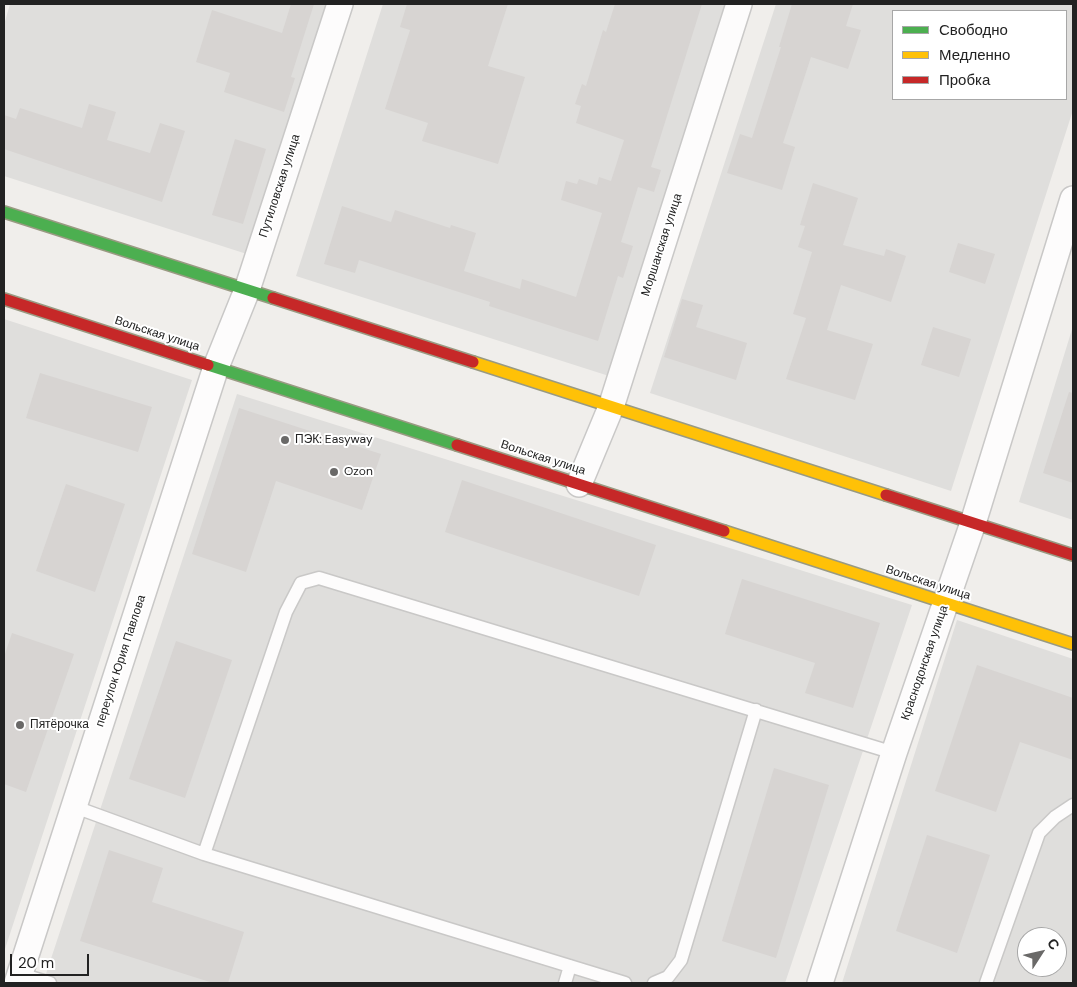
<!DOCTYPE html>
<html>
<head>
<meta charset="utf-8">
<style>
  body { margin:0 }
  #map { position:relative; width:1077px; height:987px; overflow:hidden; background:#f0eeeb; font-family:"DM Sans",sans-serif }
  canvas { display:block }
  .frame { position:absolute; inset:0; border:5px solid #222; pointer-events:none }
  .legend { position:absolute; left:892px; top:10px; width:175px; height:90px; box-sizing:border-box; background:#fff; border:1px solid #a7a7a7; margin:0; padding:6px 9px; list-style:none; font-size:15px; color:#222 }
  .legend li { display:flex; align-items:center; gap:10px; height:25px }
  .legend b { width:25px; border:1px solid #a7a7a7 }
  .north { position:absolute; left:1017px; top:927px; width:50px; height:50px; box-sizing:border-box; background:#fff; border:1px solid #a7a7a7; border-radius:50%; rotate:55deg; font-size:14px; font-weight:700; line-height:20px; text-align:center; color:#222 }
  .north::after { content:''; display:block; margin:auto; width:18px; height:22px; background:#6a6968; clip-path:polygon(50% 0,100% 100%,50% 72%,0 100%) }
  .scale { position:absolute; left:10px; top:954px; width:79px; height:22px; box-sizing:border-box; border:2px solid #222; border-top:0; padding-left:6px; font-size:15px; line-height:18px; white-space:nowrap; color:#222; -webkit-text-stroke:4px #fff; paint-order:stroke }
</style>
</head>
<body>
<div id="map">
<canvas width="1077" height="987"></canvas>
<div class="frame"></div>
<ul class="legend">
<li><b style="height:6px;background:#4caf50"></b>Свободно</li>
<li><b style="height:6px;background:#ffc107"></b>Медленно</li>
<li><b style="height:6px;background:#c62828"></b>Пробка</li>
</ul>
<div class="north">С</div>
<div class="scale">20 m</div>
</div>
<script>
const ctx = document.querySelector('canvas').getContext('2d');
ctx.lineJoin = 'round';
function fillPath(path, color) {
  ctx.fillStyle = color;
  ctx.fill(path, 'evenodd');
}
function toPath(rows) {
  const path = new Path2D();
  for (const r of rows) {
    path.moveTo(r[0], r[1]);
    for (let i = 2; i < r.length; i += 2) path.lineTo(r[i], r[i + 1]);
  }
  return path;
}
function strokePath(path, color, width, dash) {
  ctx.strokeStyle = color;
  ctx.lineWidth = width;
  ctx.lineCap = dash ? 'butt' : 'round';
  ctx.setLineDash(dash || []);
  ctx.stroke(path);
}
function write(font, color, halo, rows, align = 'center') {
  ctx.font = font + ' "DM Sans",sans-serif';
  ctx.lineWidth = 4;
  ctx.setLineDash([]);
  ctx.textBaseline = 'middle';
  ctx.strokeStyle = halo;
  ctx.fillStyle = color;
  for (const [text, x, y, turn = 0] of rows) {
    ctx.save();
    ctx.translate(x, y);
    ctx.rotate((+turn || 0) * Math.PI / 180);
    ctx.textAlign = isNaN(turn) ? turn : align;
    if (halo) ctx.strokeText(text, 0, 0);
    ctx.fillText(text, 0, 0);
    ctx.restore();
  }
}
fillPath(toPath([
  [10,4,334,4,253,256,4,176,4,25],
  [383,4,725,4,609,376,296,276],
  [776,4,1073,4,1073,110,951,491,650,393],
  [893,11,1066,11,1066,99,893,99],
  [4,319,192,380,4,952],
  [1073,326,1073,520,1019,502],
  [237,394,912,605,785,983,43,983],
  [957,620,1073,659,1073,983,842,983],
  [1027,937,1057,937,1057,967,1027,967]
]), '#dfdedc');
fillPath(toPath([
  [291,4,314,4,291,77,295,78,284,112,224,92,230,73,196,62,212,10,282,33],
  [407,4,508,4,488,66,525,77,498,164,422,141,428,123,385,109,410,30,400,27],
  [615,4,702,4,651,167,661,170,654,192,638,187,621,242,633,246,623,278,618,276,598,341,489,306,490,302,359,260,355,273,324,264,342,206,391,222,395,210,450,228,451,225,476,233,464,271,520,289,522,279,576,297,602,213,561,200,566,181,577,184,579,179,597,185,599,177,611,181,624,140,576,123,581,106,575,104,582,84,586,86,603,30,606,32],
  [792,4,853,4,846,26,861,30,848,69,811,57,783,143,795,147,782,190,727,173,740,134,752,138,781,47,779,47],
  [89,104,116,112,107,140,150,153,160,123,185,131,162,202,4,149,4,115,16,119,20,108,82,128],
  [235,139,266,149,243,224,212,215],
  [813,183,858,198,843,245,884,256,886,249,906,256,891,302,841,285,827,330,873,344,855,400,786,379,806,318,793,314,812,252,798,247,805,226,800,225],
  [958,243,995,254,985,284,949,272],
  [682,299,703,305,696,327,747,343,736,380,664,357],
  [933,327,971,339,959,377,921,365],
  [40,373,152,407,138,452,26,418],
  [1069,392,1073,393,1073,483,1043,473],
  [239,408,381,454,362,510,276,481,246,572,192,554],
  [462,480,656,545,639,596,445,532],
  [66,484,125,504,95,592,36,571],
  [742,579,880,623,853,708,805,693,815,663,725,634],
  [12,633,74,654,26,792,4,784,4,657],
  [176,641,232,660,185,798,129,779],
  [977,665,1073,698,1073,760,1020,742,996,812,935,791],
  [774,768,829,785,776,958,722,941],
  [927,835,990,855,957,953,896,931],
  [109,850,163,868,152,902,244,932,228,983,213,983,80,941]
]), '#d7d4d2');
const lane = toPath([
  [75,807,204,854,625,983],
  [204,854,286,612,301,583,319,578,894,753],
  [20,974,50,983],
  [565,983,570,966],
  [654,983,668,977,681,960,756,710],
  [986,983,1039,833,1055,817,1073,805]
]);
const street = toPath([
  [579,484,611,407,739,4],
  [17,983,216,367,247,290,340,4],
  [820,983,894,753,973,523,1073,199]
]);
const fast = toPath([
  [4,212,273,298],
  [208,365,457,445]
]);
const slow = toPath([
  [473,362,886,495],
  [724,531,1073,644]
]);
const jam = toPath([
  [273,298,473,362],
  [4,299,208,365],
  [457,445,724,531],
  [886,495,1073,555]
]);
strokePath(lane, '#c9c8c7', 15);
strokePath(street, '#c9c8c7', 28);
strokePath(fast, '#999a82', 14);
strokePath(slow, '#999a82', 14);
strokePath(jam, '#999a82', 14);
strokePath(lane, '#fdfcfc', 12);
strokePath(street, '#fdfcfc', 25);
strokePath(fast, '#4caf50', 11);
strokePath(slow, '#ffc107', 11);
strokePath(jam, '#c62828', 11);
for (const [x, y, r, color] of [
  [285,440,5,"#6a6968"],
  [334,472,5,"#6a6968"],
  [20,725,5,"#6a6968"]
]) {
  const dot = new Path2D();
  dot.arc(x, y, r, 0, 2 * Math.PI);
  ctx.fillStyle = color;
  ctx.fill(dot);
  strokePath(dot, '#fff', 2);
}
write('12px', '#222', '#fff', [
  ["Путиловская улица",280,186,-72],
  ["Моршанская улица",662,245,-72],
  ["Вольская улица",157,334,18],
  ["Вольская улица",543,458,18],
  ["Вольская улица",928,583,18],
  ["переулок Юрия Павлова",121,661,-72],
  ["Краснодонская улица",925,663,-71]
]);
write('12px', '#222', '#fff', [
  ["ПЭК: Easyway",295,440],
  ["Ozon",344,472],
  ["Пятёрочка",30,725]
], 'left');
</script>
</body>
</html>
